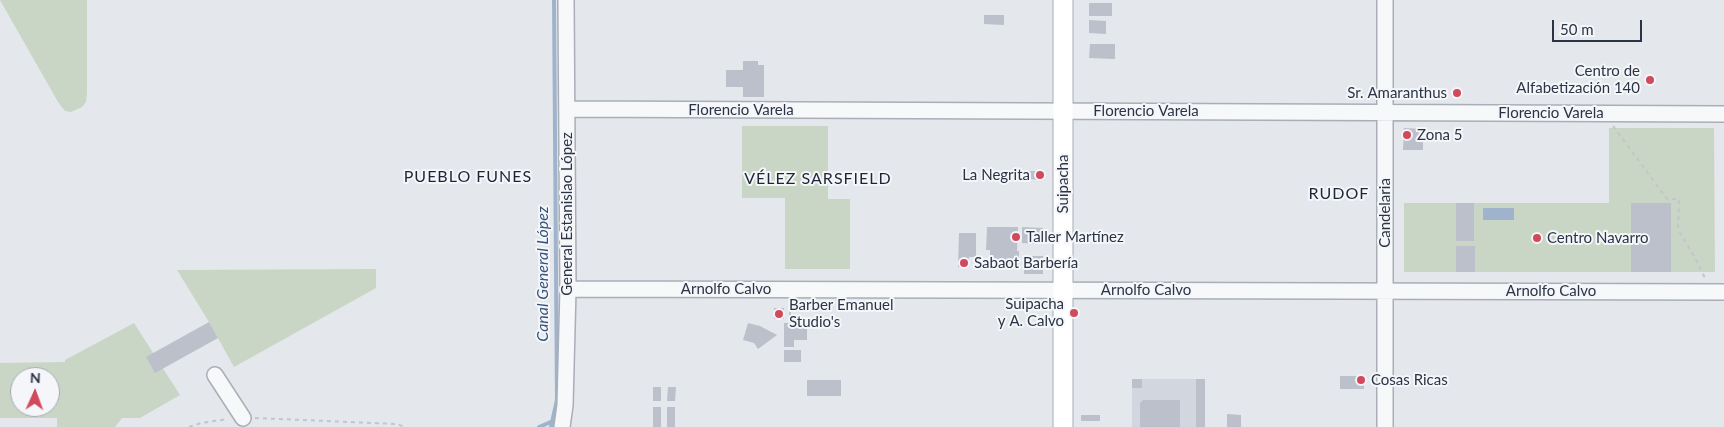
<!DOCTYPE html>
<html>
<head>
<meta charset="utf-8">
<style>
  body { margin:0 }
  #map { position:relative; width:1724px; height:427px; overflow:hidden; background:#e4e7ec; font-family:Lato,sans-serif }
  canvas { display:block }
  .north { position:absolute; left:10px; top:367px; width:50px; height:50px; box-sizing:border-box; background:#f4f6f9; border:1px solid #a4a8b1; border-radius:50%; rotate:2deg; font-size:14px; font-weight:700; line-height:20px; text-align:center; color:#2b3445 }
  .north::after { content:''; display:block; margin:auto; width:18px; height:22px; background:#d1495b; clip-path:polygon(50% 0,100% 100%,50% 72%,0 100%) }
  .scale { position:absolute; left:1552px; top:20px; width:90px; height:22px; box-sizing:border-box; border:2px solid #2b3445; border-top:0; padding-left:6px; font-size:15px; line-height:18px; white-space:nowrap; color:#2b3445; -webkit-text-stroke:4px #f4f6f9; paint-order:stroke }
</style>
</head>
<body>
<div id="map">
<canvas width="1724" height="427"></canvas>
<div class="north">N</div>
<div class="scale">50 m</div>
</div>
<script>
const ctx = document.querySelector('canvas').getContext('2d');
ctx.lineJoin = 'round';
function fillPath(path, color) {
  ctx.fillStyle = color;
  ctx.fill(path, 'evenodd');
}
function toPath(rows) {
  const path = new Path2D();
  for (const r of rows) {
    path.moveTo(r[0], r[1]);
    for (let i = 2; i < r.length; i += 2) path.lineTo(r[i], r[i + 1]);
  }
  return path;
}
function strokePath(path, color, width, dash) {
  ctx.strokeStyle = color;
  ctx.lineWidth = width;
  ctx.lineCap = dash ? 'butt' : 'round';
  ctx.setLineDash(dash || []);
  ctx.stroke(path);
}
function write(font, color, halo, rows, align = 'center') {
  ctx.font = font + ' Lato,sans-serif';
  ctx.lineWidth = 4;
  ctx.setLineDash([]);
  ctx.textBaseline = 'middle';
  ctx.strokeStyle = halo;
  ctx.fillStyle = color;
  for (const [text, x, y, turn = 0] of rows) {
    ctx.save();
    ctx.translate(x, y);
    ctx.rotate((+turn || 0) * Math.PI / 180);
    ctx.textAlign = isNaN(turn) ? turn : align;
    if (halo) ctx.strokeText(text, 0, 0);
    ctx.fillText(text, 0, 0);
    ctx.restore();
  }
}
fillPath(toPath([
  [1132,379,1205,379,1205,427,1132,427]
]), '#d2d6de');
fillPath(toPath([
  [0,0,87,0,87,94,86,102,82,107,71,112,65,111,58,102],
  [742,126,828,126,828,199,850,199,850,269,785,269,785,198,742,198],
  [1609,128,1714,128,1715,272,1404,272,1404,203,1609,203],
  [376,269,376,288,234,367,209,322,177,270],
  [134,323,180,395,140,418,122,418,115,427,57,427,57,418,0,418,0,363,65,362,65,360],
  [20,377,50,377,50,407,20,407]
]), '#c9d6c5');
fillPath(toPath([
  [1483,208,1514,208,1514,220,1483,220]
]), '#9fb4cc');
strokePath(toPath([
  [539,427,553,421],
  [551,427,557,400,554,0]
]), '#9fb4cc', 4);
fillPath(toPath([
  [1089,3,1112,3,1112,16,1089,16],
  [984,15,1004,15,1004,25,984,24],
  [1089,20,1106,21,1106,34,1089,33],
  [1090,44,1115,44,1115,59,1089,58],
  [743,61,758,61,758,65,764,65,764,97,743,97,743,87,726,87,726,70,743,70],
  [1404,128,1423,129,1423,150,1403,150],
  [1027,171,1044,171,1044,180,1027,179],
  [1456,203,1474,203,1474,241,1456,241],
  [1631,203,1671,203,1671,272,1631,272],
  [987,227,1018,227,1017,251,1019,251,1019,266,990,265,990,250,986,250],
  [1022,227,1043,228,1042,244,1022,243],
  [959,233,976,233,976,257,969,257,968,267,958,267],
  [1456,246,1475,246,1475,272,1456,272],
  [1024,256,1043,256,1043,274,1024,274],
  [774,308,784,308,784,319,774,319],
  [209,322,218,338,155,373,146,357],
  [748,323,760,326,777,335,758,349,754,343,743,340],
  [784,323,807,323,807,340,794,340,794,347,784,347],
  [784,350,801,350,801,362,784,362],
  [1340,376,1364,376,1364,389,1340,389],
  [1132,379,1142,379,1142,388,1132,388],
  [1196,379,1205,379,1205,427,1196,427],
  [807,380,841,380,841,396,807,396],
  [653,387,661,387,661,401,653,401],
  [668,387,676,387,675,401,667,401],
  [1143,400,1180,400,1180,427,1140,427,1140,403],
  [653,407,661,407,661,427,653,427],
  [667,407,675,407,675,427,667,427],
  [1227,414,1241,415,1241,427,1227,427],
  [1081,415,1100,415,1100,421,1081,421]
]), '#bbc0ca');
const minor = toPath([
  [1385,0,1385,427],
  [567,109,1724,114],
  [568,289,1724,292],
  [215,375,243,418],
  [562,427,565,405,568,289,566,0]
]);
const major = toPath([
  [1063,427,1063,0]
]);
strokePath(minor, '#a9aeb7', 18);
strokePath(major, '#a3abb8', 21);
strokePath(toPath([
  [1613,126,1667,199,1679,199,1678,229,1694,256,1705,278],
  [790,323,790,303],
  [255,418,397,424,405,427],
  [189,427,201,423,228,419]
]), '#c2c5cb', 2, [4, 4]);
strokePath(minor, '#f7f8fa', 15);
strokePath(major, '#fff', 19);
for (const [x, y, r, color] of [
  [1650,80,5,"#d1495b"],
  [1457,93,5,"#d1495b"],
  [1407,135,5,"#d1495b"],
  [1040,175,5,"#d1495b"],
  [1016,237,5,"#d1495b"],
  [1537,238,5,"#d1495b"],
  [964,263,5,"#d1495b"],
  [1074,313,5,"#d1495b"],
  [779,314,5,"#d1495b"],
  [1361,380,5,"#d1495b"]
]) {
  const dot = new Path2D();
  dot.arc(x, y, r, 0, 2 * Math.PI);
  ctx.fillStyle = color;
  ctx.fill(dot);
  strokePath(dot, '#f4f6f9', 2);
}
write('15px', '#2b3445', '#f4f6f9', [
  ["Centro de",1640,71,"right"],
  ["Alfabetización 140",1640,88,"right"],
  ["Sr. Amaranthus",1447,93,"right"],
  ["Zona 5",1417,135],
  ["La Negrita",1030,175,"right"],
  ["Taller Martínez",1026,237],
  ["Centro Navarro",1547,238],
  ["Sabaot Barbería",974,263],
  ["Suipacha",1064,304,"right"],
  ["y A. Calvo",1064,321,"right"],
  ["Barber Emanuel",789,305],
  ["Studio's",789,322],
  ["Cosas Ricas",1371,380]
], 'left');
write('15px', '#2b3445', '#f4f6f9', [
  ["Florencio Varela",741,110],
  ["Florencio Varela",1146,111],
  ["Florencio Varela",1551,113],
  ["Suipacha",1063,184,-90],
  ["Candelaria",1385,213,-90],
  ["General Estanislao López",567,214,-90],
  ["Arnolfo Calvo",726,289],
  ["Arnolfo Calvo",1146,290],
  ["Arnolfo Calvo",1551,291]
]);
ctx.letterSpacing = '1px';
write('16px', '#1d2536', '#f4f6f9', [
  ["PUEBLO FUNES",468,177],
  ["VÉLEZ SARSFIELD",818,179],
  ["RUDOF",1339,194]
]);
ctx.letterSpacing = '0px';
write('italic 16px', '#34527a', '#f4f6f9', [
  ["Canal General López",543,274,-90]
]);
</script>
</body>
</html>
